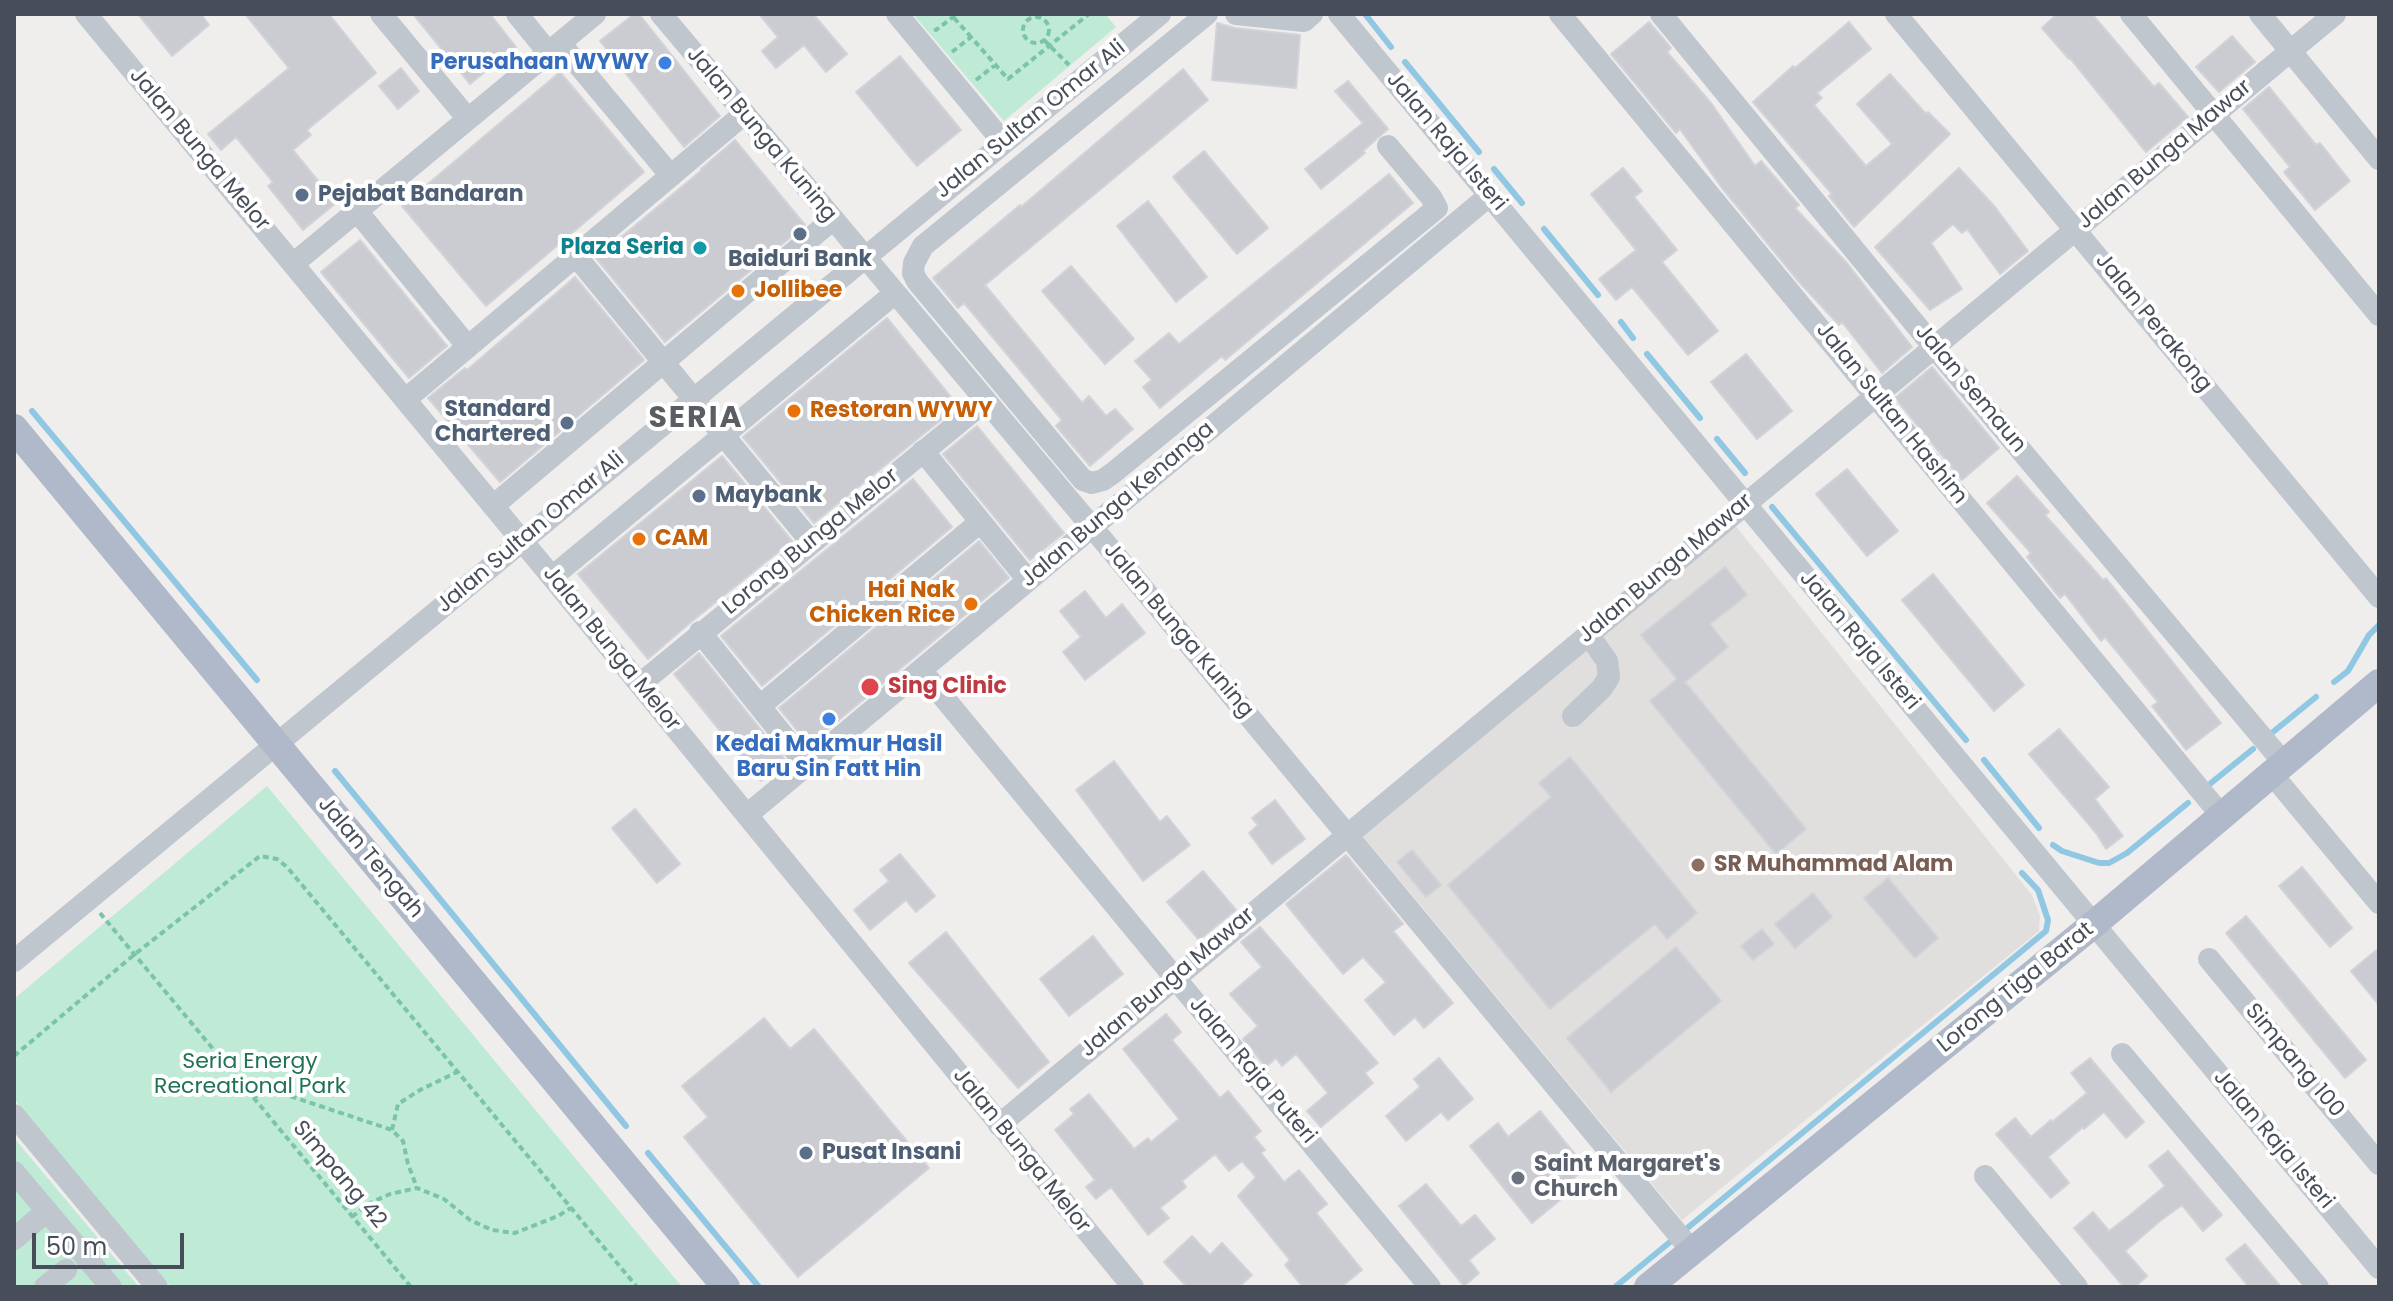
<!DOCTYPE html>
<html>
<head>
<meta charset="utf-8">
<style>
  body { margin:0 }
  #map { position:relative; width:2393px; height:1301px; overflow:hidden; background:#f0eded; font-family:Poppins,sans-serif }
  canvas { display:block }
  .frame { position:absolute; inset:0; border:16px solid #474e59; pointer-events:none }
  .scale { position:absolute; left:32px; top:1233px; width:152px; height:36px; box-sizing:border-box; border:4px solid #474e59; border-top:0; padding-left:10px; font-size:24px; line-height:28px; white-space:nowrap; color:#474e59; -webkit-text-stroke:6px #fff; paint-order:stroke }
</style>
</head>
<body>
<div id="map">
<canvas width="2393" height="1301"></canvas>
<div class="frame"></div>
<div class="scale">50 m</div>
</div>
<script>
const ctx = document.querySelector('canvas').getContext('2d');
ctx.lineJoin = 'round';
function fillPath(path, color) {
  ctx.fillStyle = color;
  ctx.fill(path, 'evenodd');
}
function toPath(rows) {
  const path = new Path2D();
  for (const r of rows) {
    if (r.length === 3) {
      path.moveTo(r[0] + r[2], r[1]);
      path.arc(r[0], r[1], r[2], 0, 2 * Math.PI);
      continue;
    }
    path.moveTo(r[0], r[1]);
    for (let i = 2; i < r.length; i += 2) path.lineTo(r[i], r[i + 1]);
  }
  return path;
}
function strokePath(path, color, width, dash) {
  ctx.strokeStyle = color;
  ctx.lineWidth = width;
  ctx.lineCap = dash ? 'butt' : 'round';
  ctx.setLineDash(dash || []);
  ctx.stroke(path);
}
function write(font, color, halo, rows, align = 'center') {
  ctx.font = font + ' Poppins,sans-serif';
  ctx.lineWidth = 8;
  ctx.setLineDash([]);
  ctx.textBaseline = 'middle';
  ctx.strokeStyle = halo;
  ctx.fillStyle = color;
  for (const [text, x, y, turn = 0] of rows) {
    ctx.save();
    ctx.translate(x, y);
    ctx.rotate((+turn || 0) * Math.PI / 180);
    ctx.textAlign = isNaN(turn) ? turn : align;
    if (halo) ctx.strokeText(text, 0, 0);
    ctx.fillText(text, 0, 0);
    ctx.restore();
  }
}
fillPath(toPath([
  [1735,525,2032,895,2040,916,2039,931,1682,1220,1363,836]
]), '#e1dfde');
fillPath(toPath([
  [913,14,1105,14,1116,27,1004,121],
  [267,786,682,1287,171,1287,14,1099,14,999],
  [14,1138,139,1287,14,1287]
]), '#bfead5');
strokePath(toPath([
  [1365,14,1391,47],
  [1405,62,1479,152],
  [1494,169,1522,203],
  [1544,229,1598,295],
  [1621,322,1633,338],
  [1647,354,1700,418],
  [32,411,257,680],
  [1717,439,1745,473],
  [1772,507,1966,740],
  [2334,682,2348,671,2369,635,2379,625],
  [2273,732,2316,697],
  [1984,760,2039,828],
  [335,771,626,1126],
  [2211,783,2253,749],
  [2053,845,2062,851,2099,863,2109,863,2127,853,2188,803],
  [648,1153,759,1287],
  [1685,1230,2046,931,2048,920,2038,890,2022,873],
  [1615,1287,1670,1242]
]), '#90c7e3', 6);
const building = toPath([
  [138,14,201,14,209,25,172,56,138,14],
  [245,14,329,14,376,73,307,130,311,135,293,150,336,203,303,230,268,186,273,182,236,137,221,150,208,134,289,68,245,14],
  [413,14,490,14,516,47,470,84,413,14],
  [634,14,639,14,720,116,684,147,600,41,634,14],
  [759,14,813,14,847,54,826,72,804,45,776,68,762,51,778,37,759,14],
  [2057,14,2092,14,2154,87,2159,83,2188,117,2146,152,2070,58,2069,59,2042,28,2057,14],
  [1649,22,1671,48,1667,52,1711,103,1755,166,1761,161,1799,205,1795,208,1847,263,1912,347,1882,373,1842,322,1839,325,1800,283,1722,188,1680,129,1676,133,1611,54,1649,22],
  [1849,22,1871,49,1817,93,1822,98,1814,105,1866,166,1892,144,1857,104,1890,74,1926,114,1928,112,1950,134,1854,227,1829,196,1832,194,1753,102,1793,66,1795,68,1849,22],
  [1217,23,1235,28,1300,35,1296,88,1212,80,1217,23],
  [2232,36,2255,62,2219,92,2196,67,2232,36],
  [900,56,961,130,917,166,856,92,900,56],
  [401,68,419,91,398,109,379,86,401,68],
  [1183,69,1208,100,985,285,1082,403,1089,396,1106,416,1115,409,1133,429,1090,466,1056,426,1062,420,964,303,958,308,933,278,1020,205,1021,207,1183,69],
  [560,72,644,172,486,306,402,206,560,72],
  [1348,81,1388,129,1363,151,1365,153,1321,189,1305,169,1363,123,1335,91,1348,81],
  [2269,87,2316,145,2320,143,2350,181,2315,210,2284,172,2290,167,2243,109,2269,87],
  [735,140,805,225,665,342,596,258,702,170,701,169,735,140],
  [1204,151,1268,228,1237,254,1173,177,1204,151],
  [1623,168,1642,191,1634,197,1677,250,1662,262,1718,331,1688,355,1632,287,1616,300,1599,279,1636,250,1591,194,1623,168],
  [1959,168,1995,207,2028,251,2000,274,1967,229,1962,233,1953,224,1931,243,1962,289,1930,310,1875,247,1959,168],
  [1389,174,1413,203,1225,360,1222,356,1160,408,1143,387,1152,380,1135,361,1169,333,1179,344,1389,174],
  [1148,201,1207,277,1176,302,1117,226,1148,201],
  [360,240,447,346,409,378,321,272,360,240],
  [1071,266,1134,339,1105,364,1042,291,1071,266],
  [575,277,644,360,500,482,428,398,465,368,467,370,575,277],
  [887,318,958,406,814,523,743,437,887,318],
  [1746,354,1792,411,1757,439,1711,382,1746,354],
  [1932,367,1999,448,1962,480,1895,398,1932,367],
  [977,426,1064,533,1030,560,943,454,977,426],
  [722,456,792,541,691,622,648,659,578,574,722,456],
  [1847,469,1898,531,1867,556,1816,494,1847,469],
  [2017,476,2049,512,2045,515,2103,580,2106,578,2221,723,2186,750,2152,706,2158,702,2105,637,2101,641,2065,594,2060,598,2027,557,2031,553,1987,503,2017,476],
  [913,479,952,527,762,686,721,636,913,479],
  [979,541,1009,578,809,745,779,708,979,541],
  [1725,567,1747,595,1710,624,1728,647,1685,682,1806,829,1776,854,1650,701,1677,679,1641,635,1725,567],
  [1933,574,2024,685,1994,711,1902,600,1933,574],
  [1085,591,1106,618,1122,604,1145,633,1085,680,1063,652,1081,637,1060,611,1085,591],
  [699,653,786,761,761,781,674,674,699,653],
  [2059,729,2109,787,2095,799,2123,836,2106,849,2096,833,2029,754,2059,729],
  [1570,757,1697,913,1667,939,1655,924,1550,1009,1448,885,1551,797,1539,783,1570,757],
  [1114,761,1160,822,1167,816,1190,845,1143,881,1076,790,1114,761],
  [1275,800,1305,839,1272,864,1249,833,1258,825,1252,818,1275,800],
  [635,809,680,864,657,883,612,828,635,809],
  [1412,850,1441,885,1426,897,1397,862,1412,850],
  [900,854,935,896,916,912,906,900,870,930,854,910,889,881,880,870,900,854],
  [1346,855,1403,924,1393,931,1453,1003,1424,1028,1415,1017,1394,1035,1365,1000,1386,982,1363,957,1343,974,1286,904,1346,855],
  [2302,867,2352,928,2330,947,2279,886,2302,867],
  [1203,871,1236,910,1199,940,1167,902,1203,871],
  [1888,878,1938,938,1915,958,1864,898,1888,878],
  [1813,893,1832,917,1795,948,1775,924,1813,893],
  [2246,916,2366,1060,2345,1078,2226,933,2246,916],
  [1260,927,1378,1063,1365,1073,1373,1083,1321,1127,1307,1111,1328,1093,1296,1054,1282,1066,1276,1058,1266,1067,1243,1039,1258,1026,1230,994,1262,967,1241,942,1260,927],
  [1762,929,1774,944,1753,960,1741,946,1762,929],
  [946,932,1049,1062,1018,1088,909,963,946,932],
  [1093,936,1123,974,1069,1016,1040,979,1093,936],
  [1676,947,1721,1001,1611,1092,1567,1038,1676,947],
  [2379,948,2379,1005,2351,971,2379,948],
  [1166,1014,1181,1032,1172,1040,1220,1098,1228,1091,1261,1131,1254,1137,1265,1150,1261,1153,1284,1182,1299,1170,1327,1204,1316,1213,1362,1270,1341,1287,1303,1287,1285,1265,1290,1260,1238,1196,1256,1177,1242,1161,1229,1171,1215,1154,1182,1181,1186,1187,1160,1208,1169,1218,1148,1235,1111,1187,1096,1199,1086,1187,1095,1180,1055,1130,1074,1114,1070,1109,1089,1094,1134,1149,1148,1138,1151,1142,1179,1119,1123,1049,1166,1014],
  [764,1018,790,1049,814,1029,929,1168,798,1277,684,1137,708,1117,682,1086,764,1018],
  [1439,1058,1473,1099,1448,1120,1441,1112,1406,1141,1386,1116,1420,1087,1414,1079,1439,1058],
  [2090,1058,2144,1122,2126,1138,2104,1112,2084,1129,2083,1127,2048,1157,2069,1183,2051,1198,1996,1134,2015,1118,2031,1137,2051,1120,2052,1122,2087,1093,2071,1073,2090,1058],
  [1540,1111,1586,1168,1554,1194,1560,1200,1532,1223,1470,1146,1498,1123,1508,1137,1540,1111],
  [2168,1151,2222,1215,2203,1231,2182,1205,2160,1221,2125,1251,2147,1276,2135,1287,2124,1287,2074,1228,2093,1212,2109,1231,2130,1215,2165,1186,2149,1166,2168,1151],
  [1426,1184,1461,1226,1475,1215,1495,1239,1469,1260,1479,1273,1464,1286,1399,1206,1426,1184],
  [1192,1236,1210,1255,1222,1243,1252,1275,1239,1287,1187,1287,1164,1262,1192,1236],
  [2245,1244,2281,1287,2249,1287,2226,1259,2245,1244]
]);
fillPath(building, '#caccd1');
strokePath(building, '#d2d3d8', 2);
strokePath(toPath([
  [1036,30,13],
  [954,18,971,37],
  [935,28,936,30,957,14],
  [1044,40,1069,65],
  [952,52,971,37,1008,79,1089,14],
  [976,80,994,66],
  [100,913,411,1287],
  [14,1056,135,954,260,856,277,859,287,867,637,1287],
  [253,1097,272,1090,392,1130,403,1141,408,1164,417,1188],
  [392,1130,398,1104,420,1090,457,1072],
  [352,1217,368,1204,390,1194,417,1188,444,1199,470,1220,492,1230,515,1233,558,1216,571,1208]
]), '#7ac4a9', 4, [6, 4]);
strokePath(toPath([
  [86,14,552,577,1133,1287],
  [381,14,468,119],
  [517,14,548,52],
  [661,14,1092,527,1692,1251],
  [897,14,1003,142],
  [1207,14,923,246,914,263,913,273,917,281,1083,480,1092,483,1103,480,1113,473,1437,208,1431,197,1388,146],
  [1236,14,1304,21,1312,14],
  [1339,14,2379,1268],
  [1560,14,2221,815],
  [1661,14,1934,347,2283,762],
  [1896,14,2379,597],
  [2131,14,2379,315],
  [2260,14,2379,159],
  [560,43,671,176],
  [357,211,468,347],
  [576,256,812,543],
  [293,264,595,14],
  [406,399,744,114],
  [923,451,1028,580],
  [493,506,832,220],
  [552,577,894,294],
  [700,632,806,764],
  [921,670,1430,1287],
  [640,684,984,402],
  [760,706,980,522],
  [1573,716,1602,688,1609,677,1607,661,1588,634],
  [2271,773,2379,903],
  [747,815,1490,195],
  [2209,959,2379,1164],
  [14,961,1160,14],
  [2122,1054,2318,1287],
  [14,1115,157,1287],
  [999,1125,2335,14],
  [14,1172,111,1287],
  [1985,1176,2077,1287],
  [14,1239,47,1211],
  [45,1287,66,1270]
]), '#bfc6ce', 22);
strokePath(toPath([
  [14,428,726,1287],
  [1648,1287,2094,924,2379,683]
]), '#afb9ca', 28);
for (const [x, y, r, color] of [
  [665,63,8,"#3f7fe0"],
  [302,195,8,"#5c6f8a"],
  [800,234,8,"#5c6f8a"],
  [700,248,8,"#0f9aa8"],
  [738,291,8,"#e8710a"],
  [794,411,8,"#e8710a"],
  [567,423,8,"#5c6f8a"],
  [699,496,8,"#5c6f8a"],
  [639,539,8,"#e8710a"],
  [971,604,8,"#e8710a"],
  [870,687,10,"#e0444e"],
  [829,719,8,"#3f7fe0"],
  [1698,865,8,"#8d6e63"],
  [806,1153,8,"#5c6f8a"],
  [1518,1178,8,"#6b7280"]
]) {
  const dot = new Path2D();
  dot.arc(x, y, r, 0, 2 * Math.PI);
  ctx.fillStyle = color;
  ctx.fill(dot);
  strokePath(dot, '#fff', 3);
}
write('bold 22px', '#366cbe', '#fff', [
  ["Perusahaan WYWY",649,63],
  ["Kedai Makmur Hasil",829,745,"center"],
  ["Baru Sin Fatt Hin",829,770,"center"]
], 'right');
write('22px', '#474e59', '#fff', [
  ["Jalan Sultan Omar Ali",1031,120,-39],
  ["Jalan Bunga Kuning",761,135,50],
  ["Jalan Raja Isteri",1446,142,50],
  ["Jalan Bunga Melor",199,150,50],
  ["Jalan Bunga Mawar",2165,155,-40],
  ["Jalan Perakong",2153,323,51],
  ["Jalan Semaun",1970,389,50],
  ["Jalan Sultan Hashim",1891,414,51],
  ["Jalan Bunga Kenanga",1118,505,-40],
  ["Jalan Sultan Omar Ali",531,533,-40],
  ["Lorong Bunga Melor",811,542,-39],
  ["Jalan Bunga Mawar",1666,569,-40],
  ["Jalan Bunga Kuning",1178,631,50],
  ["Jalan Raja Isteri",1859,641,50],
  ["Jalan Bunga Melor",611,649,51],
  ["Jalan Tengah",370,858,50],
  ["Jalan Bunga Mawar",1168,983,-40],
  ["Lorong Tiga Barat",2016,988,-39],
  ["Simpang 100",2294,1061,50],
  ["Jalan Raja Puteri",1252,1071,50],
  ["Jalan Raja Isteri",2273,1140,50],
  ["Jalan Bunga Melor",1021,1151,51],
  ["Simpang 42",339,1175,50]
]);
write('bold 22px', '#4e5e75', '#fff', [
  ["Pejabat Bandaran",318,195],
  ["Baiduri Bank",800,260,"center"],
  ["Standard",551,410,"right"],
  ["Chartered",551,435,"right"],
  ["Maybank",715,496],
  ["Pusat Insani",822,1153]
], 'left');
write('bold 22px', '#0d838f', '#fff', [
  ["Plaza Seria",684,248]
], 'right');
write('bold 22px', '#c56008', '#fff', [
  ["Jollibee",754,291],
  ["Restoran WYWY",810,411],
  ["CAM",655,539],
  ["Hai Nak",955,591,"right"],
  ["Chicken Rice",955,616,"right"]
], 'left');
write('bold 22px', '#be3a42', '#fff', [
  ["Sing Clinic",888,687]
], 'left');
write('bold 22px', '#785e54', '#fff', [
  ["SR Muhammad Alam",1714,865]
], 'left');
write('22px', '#1f7353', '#fff', [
  ["Seria Energy",250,1062],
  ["Recreational Park",250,1087]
]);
write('bold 22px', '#5b616d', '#fff', [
  ["Saint Margaret's",1534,1165],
  ["Church",1534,1190]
], 'left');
ctx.letterSpacing = '2px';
write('bold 30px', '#5a5d61', '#fff', [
  ["SERIA",696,419]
]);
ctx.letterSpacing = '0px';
</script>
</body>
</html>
